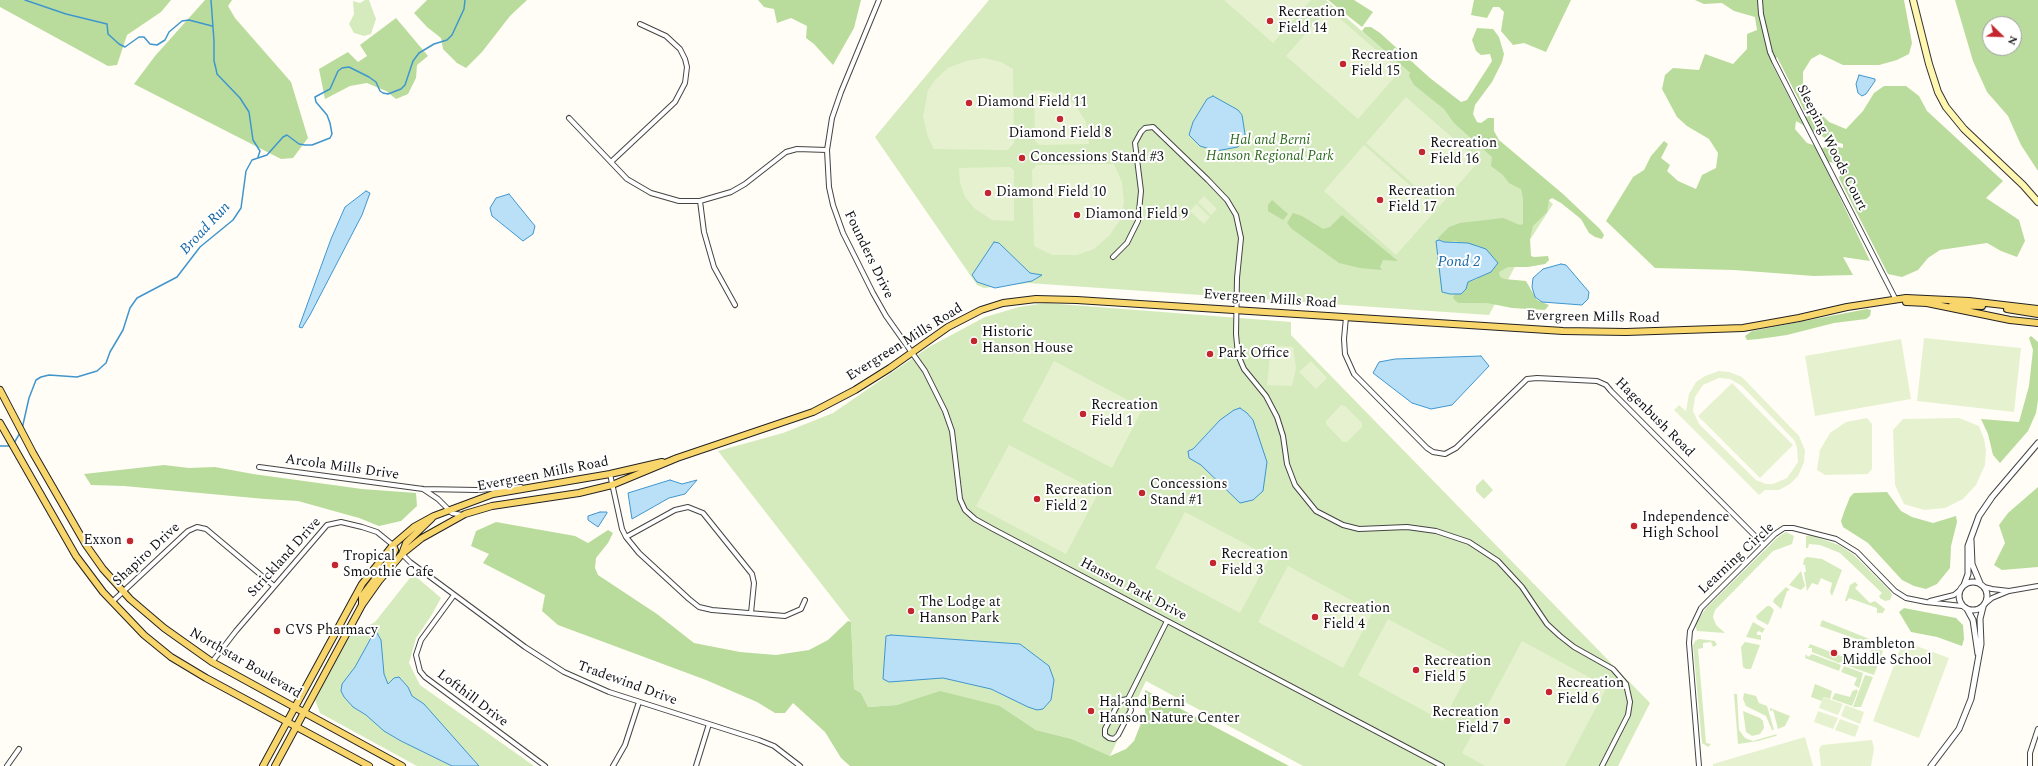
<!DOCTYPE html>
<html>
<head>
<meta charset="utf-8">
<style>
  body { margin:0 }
  #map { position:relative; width:2038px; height:766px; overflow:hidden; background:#fffdf5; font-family:Spectral,serif }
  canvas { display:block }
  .north { position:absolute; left:1982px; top:16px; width:40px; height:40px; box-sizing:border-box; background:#fff; border:1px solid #a0a0a0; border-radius:50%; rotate:113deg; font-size:11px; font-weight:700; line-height:16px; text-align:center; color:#111 }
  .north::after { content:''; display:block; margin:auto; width:14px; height:18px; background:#c4262e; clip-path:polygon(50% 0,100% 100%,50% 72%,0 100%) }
</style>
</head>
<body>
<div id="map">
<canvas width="2038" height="766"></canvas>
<div class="north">N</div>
</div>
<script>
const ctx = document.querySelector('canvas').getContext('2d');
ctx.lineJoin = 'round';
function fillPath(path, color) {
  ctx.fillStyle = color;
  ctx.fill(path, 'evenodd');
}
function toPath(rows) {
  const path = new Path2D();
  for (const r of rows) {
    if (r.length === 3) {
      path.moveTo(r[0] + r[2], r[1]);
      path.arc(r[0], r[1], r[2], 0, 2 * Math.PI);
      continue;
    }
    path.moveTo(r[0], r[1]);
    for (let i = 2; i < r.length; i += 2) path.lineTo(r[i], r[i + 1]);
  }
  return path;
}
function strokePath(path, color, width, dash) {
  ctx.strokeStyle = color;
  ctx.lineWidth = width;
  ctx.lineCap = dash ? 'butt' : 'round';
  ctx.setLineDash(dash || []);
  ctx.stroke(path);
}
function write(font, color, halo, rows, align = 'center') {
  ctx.font = font + ' Spectral,serif';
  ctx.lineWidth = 4;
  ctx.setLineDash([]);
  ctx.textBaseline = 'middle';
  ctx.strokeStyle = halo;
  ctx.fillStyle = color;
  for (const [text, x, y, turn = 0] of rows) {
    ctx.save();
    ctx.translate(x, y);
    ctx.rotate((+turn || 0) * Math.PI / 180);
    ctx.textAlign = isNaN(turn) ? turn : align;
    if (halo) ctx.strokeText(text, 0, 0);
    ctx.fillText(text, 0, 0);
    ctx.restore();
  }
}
fillPath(toPath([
  [365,0,369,0,376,19,371,34,364,36,354,33,349,24,354,14,353,1,360,3],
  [989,0,1326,0,1402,66,1553,204,1526,246,1489,315,1028,283,984,288,977,285,875,137],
  [1046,303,1291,322,1291,335,1650,703,1618,766,1303,766,1146,681,1110,756,1072,739,1036,730,1000,706,915,700,897,705,868,707,861,693,854,689,851,622,718,451,783,433,833,413,929,347,985,317,1019,307],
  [1483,479,1493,490,1484,499,1476,491,1476,486],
  [1786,532,1794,536,1792,544,1773,551,1715,610,1713,617,1716,625,1725,633,1697,631,1695,625,1706,608,1778,537],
  [1810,535,1839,545,1854,555,1890,591,1892,595,1890,600,1885,601,1880,598,1879,596,1882,593,1840,553,1820,545,1809,544,1808,548,1806,548,1806,536],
  [1807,557,1822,559,1842,570,1832,596,1830,592,1832,583,1821,578,1818,585,1812,583,1807,591,1804,572,1806,572,1805,565,1803,565,1804,559],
  [1801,571,1805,586,1801,590,1789,585],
  [413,574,441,598,431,616,416,638,409,663,420,685,534,766,417,766,320,713,315,700,350,636,375,622],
  [1855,582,1858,585,1855,588,1870,603,1875,601,1885,609,1883,613,1877,613,1877,608,1849,598,1847,601,1845,601,1850,585],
  [1786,587,1790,590,1787,591,1781,609,1773,602,1774,599],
  [1767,606,1770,606,1774,610,1768,625,1757,619,1756,616],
  [1822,620,1872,640,1870,644,1820,626],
  [1753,622,1765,629,1762,633,1759,631,1757,632,1757,635,1761,635,1761,640,1746,637],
  [1699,639,1715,641,1717,645,1713,647,1711,642,1703,643,1703,648,1698,649,1706,743,1711,744,1708,747,1702,743,1693,645,1695,641],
  [1745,642,1760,645,1751,669,1746,669,1743,667,1741,647],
  [1810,644,1844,657,1843,661,1839,663,1812,652,1812,648,1808,648],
  [1872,647,1883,651,1874,675,1845,665,1847,658,1862,664,1865,656,1869,657],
  [1806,654,1808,657,1812,654,1839,664,1841,665,1839,671,1805,658],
  [1844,666,1863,673,1859,688,1854,685,1857,678,1841,672],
  [1865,675,1873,677,1861,707,1853,707],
  [1815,684,1832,691,1830,699,1824,697,1822,701,1811,697],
  [1856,689,1858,691,1852,706,1832,699,1835,693,1850,697,1853,690,1854,691],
  [1744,693,1756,696,1759,703,1767,706,1774,730,1772,730,1766,716,1746,706,1743,699],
  [1734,694,1737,694,1739,730,1745,738,1753,741,1777,734,1776,736,1758,741,1738,744],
  [1770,708,1790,716,1785,726,1778,729,1773,710,1770,711],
  [1743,711,1760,718,1763,721,1764,728,1760,734,1752,736,1746,732]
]), '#d5ebbd');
fillPath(toPath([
  [0,0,171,0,161,12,127,35,117,65,108,66,0,7],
  [205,0,232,0,228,6,235,18,291,82,308,138,293,158,281,159,134,84,155,56],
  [427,0,527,0,510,16,482,52,466,68,457,63,443,49,441,38,427,27,414,13],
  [758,0,861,0,854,28,833,65,814,44,806,38,807,26,791,18,777,23,774,9,764,7],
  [1328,0,1354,0,1373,12,1362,27],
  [1474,0,1571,0,1546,52,1524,43,1513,45,1501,31,1504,12,1499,7,1493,7,1487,18,1471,15],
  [1695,0,1904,0,1912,43,1909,54,1897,60,1879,65,1843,65,1820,54,1811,59,1803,72,1803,87,1808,101,1829,122,1846,129,1863,111,1874,93,1884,86,1906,86,1919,96,1927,111,2003,181,1986,198,2019,220,2025,241,2017,257,2001,251,1987,243,1940,250,1928,258,1918,270,1902,277,1888,274,1839,178,1843,166,1830,162,1824,164,1870,261,1843,257,1853,275,1814,276,1734,270,1655,268,1606,221,1633,177,1644,170,1651,156,1664,141,1668,144,1661,158,1670,165,1667,171,1678,181,1696,189,1702,175,1716,168,1718,153,1709,139,1687,126,1677,117,1662,89,1665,75,1673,68,1699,70,1705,54,1733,64,1747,49,1747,34,1757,30,1755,17,1734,11,1722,3,1704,4],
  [1777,57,1802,106,1806,116,1796,111,1772,64],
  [1796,121,1825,138,1843,144,1843,148,1830,145,1823,148,1807,143,1795,129],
  [1955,0,2038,0,2038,171,2021,145,2008,116,1987,92,1973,61],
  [1990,24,2014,24,2014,48,1990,48],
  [396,18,428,56,417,65,416,78,408,94,396,99,386,91,367,83,350,86,325,99,319,69,348,52,358,62,367,56,360,45],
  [1365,27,1371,27,1380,33,1430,78,1461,102,1467,100,1492,61,1490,54,1481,55,1476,51,1472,40,1477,28,1493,29,1499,37,1504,54,1502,62,1492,82,1475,105,1473,114,1477,122,1481,123,1488,118,1494,118,1494,131,1499,140,1563,194,1600,229,1604,235,1602,239,1595,237,1589,233,1581,219,1561,203,1552,198,1549,200,1547,212,1533,226,1530,239,1531,256,1534,257,1548,256,1549,260,1545,264,1528,267,1508,267,1499,272,1500,277,1504,279,1526,281,1537,300,1549,305,1545,310,1512,308,1487,303,1458,303,1453,298,1455,294,1461,294,1468,282,1478,279,1457,241,1444,242,1438,238,1449,227,1460,223,1503,218,1520,225,1523,224,1523,198,1521,189,1509,183,1503,175,1491,166,1492,157,1454,123,1444,109,1414,85,1409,76,1410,73,1362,31],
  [1272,200,1288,214,1283,220,1268,211,1268,205],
  [1293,213,1302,216,1323,229,1330,227,1342,215,1398,261,1383,260,1380,267,1382,270,1360,268,1339,263,1292,229,1287,223],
  [1867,309,1871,310,1870,316,1866,319,1834,323,1787,335,1759,339,1747,340,1745,336,1752,331],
  [2031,336,2038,342,2038,400,2036,413,2028,431,2000,463,1993,455,1988,434,1981,419,2019,422,2029,386,2033,350,2029,338],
  [164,465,189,468,215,467,253,474,362,489,416,493,417,506,401,521,379,526,359,518,298,501,265,499,124,486,91,485,84,474],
  [2038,487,2038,567,2002,570,1994,565,2005,543,1999,525,2008,513],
  [1887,492,1901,511,1912,517,1933,523,1956,516,1957,522,1951,546,1950,568,1937,584,1926,589,1914,586,1902,580,1868,543,1843,527,1841,521,1844,512,1850,497,1854,493],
  [496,522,575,536,588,543,608,530,613,533,608,543,596,558,595,568,598,575,657,614,694,643,740,652,776,655,809,650,828,640,848,621,851,622,854,689,861,693,868,707,897,705,940,691,1000,706,1036,730,1072,739,1110,756,1126,749,1134,741,1145,713,1145,690,1289,766,850,766,841,758,825,732,793,703,785,713,775,713,757,702,706,680,558,625,542,611,545,595,483,563,489,554,471,546,476,531],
  [1904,608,1956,618,1963,625,1964,639,1962,646,1937,637,1911,632,1899,612]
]), '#b9dc9c');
fillPath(toPath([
  [1224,0,1311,0,1273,43],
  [1328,8,1400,71,1358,119,1286,56],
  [984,58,1001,62,1013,69,1014,143,1008,150,934,149,928,137,923,117,928,90,935,80,948,68,966,61],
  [1034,90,1053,92,1074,103,1086,122,1089,144,1039,145,1035,141],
  [1406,97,1479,161,1439,207,1366,143],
  [1364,145,1437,209,1396,255,1324,191],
  [1114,164,1122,182,1124,202,1120,220,1109,236,1094,249,1077,255,1052,255,1034,246,1032,170,1037,165],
  [1010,167,1014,170,1014,221,992,220,974,208,965,197,960,183,959,168],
  [1204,196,1217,209,1211,215,1198,202],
  [1196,204,1210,217,1204,224,1190,211],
  [1924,338,2021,348,2014,412,1917,401],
  [1901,339,1911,399,1815,416,1805,356],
  [1271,346,1293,347,1296,368,1292,386,1267,385],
  [1054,361,1143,408,1112,468,1022,421],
  [1311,361,1327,378,1316,389,1299,372],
  [1719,371,1729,372,1742,377,1799,436,1805,450,1804,462,1798,476,1790,484,1779,490,1765,490,1759,495,1674,410,1679,405,1686,411,1689,394,1696,382,1705,376],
  [1719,378,1730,379,1742,386,1794,440,1797,447,1798,462,1787,478,1773,484,1766,484,1756,480,1699,424,1693,411,1695,397,1703,385],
  [1732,383,1793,445,1760,478,1698,416],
  [1341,405,1345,406,1362,423,1362,427,1347,442,1343,442,1326,424,1326,421],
  [1867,418,1872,424,1872,469,1868,474,1825,475,1817,470,1820,450,1830,433,1846,422],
  [1959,418,1979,426,1984,439,1986,450,1985,465,1976,485,1963,499,1945,508,1924,510,1904,504,1895,485,1893,430,1903,419],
  [1009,445,1099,492,1066,554,976,506],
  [1185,512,1270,557,1240,613,1155,568],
  [1288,566,1373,612,1343,668,1258,622],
  [1388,619,1473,664,1443,721,1358,675],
  [1522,641,1607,687,1565,766,1485,766,1462,753],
  [1903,641,1949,658,1919,738,1873,721],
  [1823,697,1843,704,1838,715,1819,708],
  [1845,705,1864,712,1860,724,1841,716],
  [1818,711,1838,718,1833,729,1814,722],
  [1840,719,1859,726,1855,737,1835,730],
  [1805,737,1813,766,1713,766,1713,764],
  [1872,740,1874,749,1871,766,1821,766,1819,749,1822,745]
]), '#e6f2cf');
const water = toPath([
  [1859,75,1875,79,1875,81,1866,94,1862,96,1858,93,1856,84,1859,75],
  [1213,96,1238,110,1242,115,1245,134,1243,142,1238,147,1216,151,1200,146,1189,135,1193,122,1207,99,1213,96],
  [366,191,370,193,362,215,310,315,302,328,299,327,331,239,345,207,366,191],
  [509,194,535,226,533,234,523,241,492,216,490,208,496,198,509,194],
  [1439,240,1444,242,1468,243,1486,249,1498,263,1491,272,1468,282,1466,289,1461,294,1450,294,1442,292,1436,241,1439,240],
  [994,242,999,243,1030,273,1042,275,1032,281,995,288,977,282,972,275,994,242],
  [1561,264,1566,265,1589,292,1588,299,1582,305,1542,302,1535,297,1532,287,1533,278,1543,269,1561,264],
  [1481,356,1489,366,1452,405,1431,409,1412,403,1373,373,1379,362,1395,359,1481,356],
  [1240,408,1247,413,1253,420,1267,462,1263,491,1253,500,1240,503,1201,465,1189,458,1188,451,1193,449,1220,420,1234,410,1240,408],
  [670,480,682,484,697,480,685,494,669,498,632,519,628,493,670,480],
  [600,512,607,512,607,513,598,527,588,520,588,516,600,512],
  [377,633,381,640,384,674,388,684,394,678,399,677,408,687,412,696,424,704,479,766,452,766,401,741,384,731,366,715,353,707,344,697,341,691,342,684,355,667,371,638,377,633],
  [891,635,1020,644,1049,666,1054,680,1051,700,1043,709,1037,710,1028,707,991,689,943,678,889,682,883,679,886,636,891,635]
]);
fillPath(water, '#b9e0f7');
strokePath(water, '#3f96cf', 1);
strokePath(toPath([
  [25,0,66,14,107,24,108,34,119,44,125,47,139,37,144,37,150,44,157,45,165,40,169,32,182,21,189,20,212,26],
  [211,0,214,41,214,61,216,69,217,74,240,98,249,112,253,140,260,151,258,157],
  [22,429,29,398,36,380,41,377,49,375,77,377,97,371,106,363,110,352,123,330,130,308,137,298,177,277,200,247,233,220,241,208,246,171,252,160,267,155,283,137,287,135,299,144,305,145,312,145,330,138,332,134,330,123,327,115,316,102,315,97,330,89,338,71,342,68,349,67,369,77,376,82,380,91,383,93,388,94,401,89,405,85,413,61,419,53,434,44,447,40,452,35,464,9,465,0],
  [14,443,20,433],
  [0,446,12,446]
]), '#3f96cf', 1.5);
const minor = toPath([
  [879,0,841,92,832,118,827,150,829,187,833,205,843,233,873,293,886,316,925,371,945,411,952,431,960,499,965,510,975,519,993,529,1442,766],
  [1760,0,1761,14,1770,52,1774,61,1896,300],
  [569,118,627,179,651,193,679,201,700,201,731,192,745,184,786,152,797,149,827,150],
  [611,162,675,102,685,83,687,67,685,59,680,49,666,36,640,24],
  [700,201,704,232,714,267,735,305],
  [1113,257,1127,243,1138,221,1141,191,1135,143,1141,132,1145,128,1153,127,1208,180,1227,200,1236,215,1241,238,1237,278,1236,334,1238,355,1244,369,1266,396,1277,417,1283,436,1287,464,1295,485,1316,511,1343,525,1359,529,1407,527,1436,531,1469,542,1498,561,1522,587,1547,624,1560,636,1574,647,1613,669,1626,684,1630,702,1628,715,1602,766],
  [1346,317,1344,339,1345,354,1354,374,1427,448,1433,452,1445,454,1456,448,1527,379,1537,378,1597,381,1606,385,1611,391,1764,545],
  [259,467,423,489,477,490,521,487],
  [610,474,622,529,626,537,639,553,689,599,699,607,712,610,785,616,801,609,805,600],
  [423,489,438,499,452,513,462,515],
  [626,537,675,510,688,507,703,513,752,574,754,583,751,613],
  [402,554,410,562,525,647,564,672,609,692,759,740,774,746,800,766],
  [1984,587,1992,589,2009,591,2038,586],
  [454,595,421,640,416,655,420,671,425,677,545,766],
  [1930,601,1954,595,1960,590],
  [112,602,188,531,197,527,206,529,274,586],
  [1986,603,1992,598,2009,591],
  [212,662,236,631,327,525,341,522,362,527,377,532,393,545],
  [1128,699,1131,710,1118,735,1114,739,1109,738,1105,735,1105,729,1118,704,1122,700,1128,699,1167,621],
  [7,766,19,749],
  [613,766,625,745,639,702],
  [696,766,709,724],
  [1699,766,1689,643,1690,631,1701,608,1775,534,1784,528,1793,528,1836,539,1857,552,1895,591,1906,598,1926,602,1962,606],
  [2030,766,2030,753,2038,729]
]);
const tertiary = toPath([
  [1971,540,1972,564,1980,583],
  [1973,596,14],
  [1964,585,1968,574,1968,546,1979,516,1992,497,2038,443],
  [1967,609,1973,620,1978,654],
  [1931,766,1959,729,1971,699,1981,644,1980,619,1983,607]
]);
const secondary = toPath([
  [1913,0,1929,64,1938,92,1946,107,1964,129,2023,185,2038,202]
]);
const primary = toPath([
  [1906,302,1927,303,2010,320,2038,323],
  [1952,305,1982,306],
  [2007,309,2038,314],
  [0,390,33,453,86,545,103,569,130,599,164,628,212,662,402,766],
  [0,423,76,556,103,592,144,635,171,657,206,678,369,766],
  [402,554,406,543,432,518],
  [362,605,362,596,391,558,395,550,393,545],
  [263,766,362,584,393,545,414,527,434,516,493,494,610,474,662,462],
  [275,766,362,605,379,581,402,554,422,538,465,514,492,506,579,493,612,485,677,458,813,412,855,390,890,368,948,327,981,310,1003,303,1036,299,1077,300,1563,331,1626,332,1743,328,1799,318,1847,307,1906,298,1969,301,2038,309]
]);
strokePath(minor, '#444', 6);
strokePath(tertiary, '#444', 7);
strokePath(secondary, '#333', 8);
strokePath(primary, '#222', 8);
strokePath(minor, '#fff', 4);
strokePath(tertiary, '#fff', 5);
strokePath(secondary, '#fff6b0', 6);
strokePath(primary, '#f9d66b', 6);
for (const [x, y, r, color] of [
  [1270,21,4,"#c4262e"],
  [1343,64,4,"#c4262e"],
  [969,103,4,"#c4262e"],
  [1060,119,4,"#c4262e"],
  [1422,152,4,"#c4262e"],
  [1022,158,4,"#c4262e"],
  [988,193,4,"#c4262e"],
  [1380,200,4,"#c4262e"],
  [1077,215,4,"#c4262e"],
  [974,341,4,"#c4262e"],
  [1210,354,4,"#c4262e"],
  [1083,414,4,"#c4262e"],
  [1142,493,4,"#c4262e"],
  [1037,499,4,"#c4262e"],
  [1634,526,4,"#c4262e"],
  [130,541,4,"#c4262e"],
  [1213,563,4,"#c4262e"],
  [335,565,4,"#c4262e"],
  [911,611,4,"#c4262e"],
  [1315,617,4,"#c4262e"],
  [277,631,4,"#c4262e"],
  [1834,653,4,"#c4262e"],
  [1416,670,4,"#c4262e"],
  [1549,692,4,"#c4262e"],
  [1091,711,4,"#c4262e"],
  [1507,721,4,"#c4262e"]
]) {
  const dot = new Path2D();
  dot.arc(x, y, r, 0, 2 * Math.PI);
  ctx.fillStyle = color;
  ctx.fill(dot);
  strokePath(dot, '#fff', 1.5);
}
write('14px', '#111', '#fff', [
  ["Recreation",1278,13],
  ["Field 14",1278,29],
  ["Recreation",1351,56],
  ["Field 15",1351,72],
  ["Diamond Field 11",977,103],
  ["Diamond Field 8",1060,134,"center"],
  ["Recreation",1430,144],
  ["Field 16",1430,160],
  ["Concessions Stand #3",1030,158],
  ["Recreation",1388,192],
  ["Field 17",1388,208],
  ["Diamond Field 10",996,193],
  ["Diamond Field 9",1085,215],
  ["Historic",982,333],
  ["Hanson House",982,349],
  ["Park Office",1218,354],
  ["Recreation",1091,406],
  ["Field 1",1091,422],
  ["Concessions",1150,485],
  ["Stand #1",1150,501],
  ["Recreation",1045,491],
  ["Field 2",1045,507],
  ["Independence",1642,518],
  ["High School",1642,534],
  ["Exxon",122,541,"right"],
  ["Recreation",1221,555],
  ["Field 3",1221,571],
  ["Tropical",343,557],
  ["Smoothie Cafe",343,573],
  ["The Lodge at",919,603],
  ["Hanson Park",919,619],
  ["Recreation",1323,609],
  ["Field 4",1323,625],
  ["CVS Pharmacy",285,631],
  ["Brambleton",1842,645],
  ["Middle School",1842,661],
  ["Recreation",1424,662],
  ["Field 5",1424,678],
  ["Recreation",1557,684],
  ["Field 6",1557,700],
  ["Hal and Berni",1099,703],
  ["Hanson Nature Center",1099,719],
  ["Recreation",1499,713,"right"],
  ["Field 7",1499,729,"right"]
], 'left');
write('italic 14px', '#2f6b1f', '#fff', [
  ["Hal and Berni",1270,141],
  ["Hanson Regional Park",1270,157]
]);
write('14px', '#111', '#fff', [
  ["Sleeping Woods Court",1831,148,63],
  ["Founders Drive",868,255,64],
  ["Evergreen Mills Road",1270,300,4],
  ["Evergreen Mills Road",1593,318,1],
  ["Evergreen Mills Road",905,343,-32],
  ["Hagenbush Road",1654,418,45],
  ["Arcola Mills Drive",342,468,8],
  ["Evergreen Mills Road",543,475,-11],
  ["Shapiro Drive",147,555,-43],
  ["Strickland Drive",285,558,-48],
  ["Learning Circle",1737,559,-43],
  ["Hanson Park Drive",1133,590,28],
  ["Northstar Boulevard",245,664,30],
  ["Tradewind Drive",627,684,20],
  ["Lofthill Drive",472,699,37]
]);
write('italic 15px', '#1768a6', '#fff', [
  ["Broad Run",206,229,-47],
  ["Pond 2",1459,263]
]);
</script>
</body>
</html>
